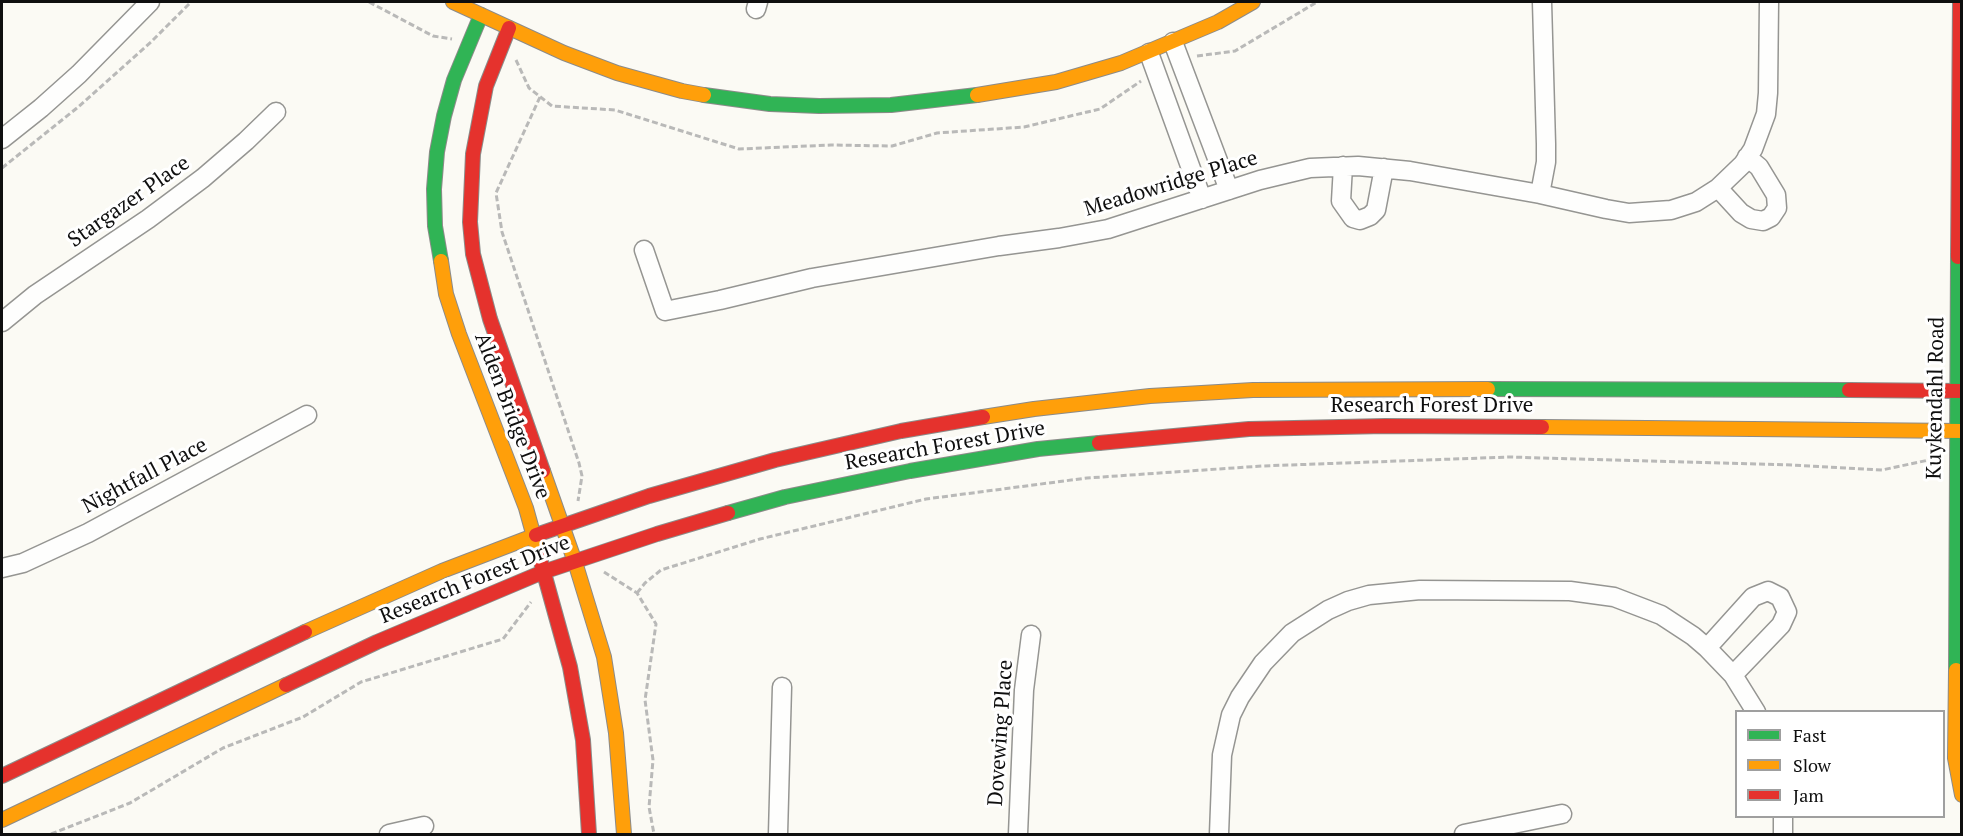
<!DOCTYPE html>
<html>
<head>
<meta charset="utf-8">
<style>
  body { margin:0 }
  #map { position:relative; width:1963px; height:836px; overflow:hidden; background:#fbfaf4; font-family:"PT Serif",serif }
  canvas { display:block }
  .frame { position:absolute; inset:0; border:3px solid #0f0f0f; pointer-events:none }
  .legend { position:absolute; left:1735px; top:710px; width:210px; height:108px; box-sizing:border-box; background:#fff; border:2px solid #9f9f9f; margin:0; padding:8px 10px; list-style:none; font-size:18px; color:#0f0f0f }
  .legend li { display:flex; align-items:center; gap:12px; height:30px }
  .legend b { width:30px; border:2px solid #9f9f9f }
</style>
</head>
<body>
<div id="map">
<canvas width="1963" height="836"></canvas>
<div class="frame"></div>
<ul class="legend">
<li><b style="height:8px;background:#30b455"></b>Fast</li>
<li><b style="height:8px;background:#ff9f0a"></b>Slow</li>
<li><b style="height:8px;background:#e5322d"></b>Jam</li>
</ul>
</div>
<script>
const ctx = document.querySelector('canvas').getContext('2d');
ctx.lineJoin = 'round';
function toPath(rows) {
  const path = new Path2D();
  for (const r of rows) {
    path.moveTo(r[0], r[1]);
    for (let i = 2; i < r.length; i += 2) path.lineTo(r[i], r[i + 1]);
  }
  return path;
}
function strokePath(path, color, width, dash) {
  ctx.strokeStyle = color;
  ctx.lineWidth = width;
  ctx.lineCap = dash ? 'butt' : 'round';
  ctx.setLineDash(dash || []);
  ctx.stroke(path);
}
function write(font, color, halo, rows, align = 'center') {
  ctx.font = font + ' "PT Serif",serif';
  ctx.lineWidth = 6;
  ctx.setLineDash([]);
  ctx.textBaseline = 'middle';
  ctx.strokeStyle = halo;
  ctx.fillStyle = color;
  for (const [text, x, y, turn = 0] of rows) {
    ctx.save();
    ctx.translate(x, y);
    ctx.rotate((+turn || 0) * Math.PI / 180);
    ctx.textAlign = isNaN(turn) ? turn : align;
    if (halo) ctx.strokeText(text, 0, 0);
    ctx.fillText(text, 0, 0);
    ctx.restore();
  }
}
const street = toPath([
  [756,9,758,2],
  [1173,42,1229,190],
  [1149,53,1202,199],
  [2,139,41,108,79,74,150,2],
  [1343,166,1341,201,1353,218,1360,220,1370,216,1376,210,1384,168],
  [1718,188,1741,213,1751,219,1763,221,1771,217,1777,208,1776,195,1759,167,1747,157],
  [1540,194,1546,162,1546,144,1542,2],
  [644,250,665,311,720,300,812,278,999,246,1059,238,1108,229,1260,180,1310,168,1358,166,1410,171,1540,194,1606,209,1629,213,1671,210,1696,202,1718,188,1743,164,1753,149,1766,114,1768,93,1769,2],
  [2,322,35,295,148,219,203,178,246,141,276,112],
  [2,568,23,563,88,533,307,415],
  [1707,648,1753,597,1768,591,1780,597,1787,612,1781,625,1733,675],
  [389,834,424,826],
  [778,834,782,687],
  [1018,834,1024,690,1031,635],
  [1219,834,1222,755,1231,715,1240,697,1263,663,1292,633,1328,610,1348,601,1369,595,1420,590,1570,591,1614,597,1661,615,1693,636,1707,648,1733,675,1756,712],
  [1464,834,1562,814],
  [1783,834,1783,816]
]);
const fast = toPath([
  [704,95,770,104,819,106,891,105,977,95],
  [441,261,435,226,434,189,437,152,444,116,454,80,481,15],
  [1488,389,1849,390],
  [728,513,785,497,910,471,1038,449,1099,443],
  [1956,670,1958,257]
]);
const slow = toPath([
  [453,2,564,53,617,73,682,91,704,95],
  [977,95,1056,82,1121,63,1218,22,1253,2],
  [441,261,446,294,459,334,526,508,539,555],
  [983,417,1034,409,1150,396,1253,390,1488,389],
  [1542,427,1962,431],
  [543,471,575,562,604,657,616,733,624,834],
  [305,632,442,571,536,535],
  [1956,670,1955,758,1962,795],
  [2,820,286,685]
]);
const jam = toPath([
  [509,28,486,86,473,154,470,222,473,254,490,319,543,471],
  [1958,257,1960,2],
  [1849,390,1962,391],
  [1099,443,1249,429,1385,426,1542,427],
  [536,535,649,496,775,460,901,431,983,417],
  [539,555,570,667,583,740,589,834],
  [286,685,377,642,543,572,657,534,728,513],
  [2,776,305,632]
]);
strokePath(street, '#959592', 21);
strokePath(fast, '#8c8b89', 16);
strokePath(slow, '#8c8b89', 16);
strokePath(jam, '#8c8b89', 16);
strokePath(toPath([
  [369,2,433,36,452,39],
  [1197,56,1235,51,1317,2],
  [516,60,529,88,552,106,615,110,739,149,831,145,892,146,937,133,1024,127,1100,109,1141,81],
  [540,97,496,193,502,232,579,463,582,476,578,501],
  [2,168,77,108,151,42,191,2],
  [604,572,637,593,656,624,645,700,653,760,649,807,654,834],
  [637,593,645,583,661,570,760,539,926,499,1087,478,1262,466,1509,457,1792,465,1882,470,1938,458],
  [51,834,130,803,223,748,303,717,361,682,503,639,531,602]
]), '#b9b9b8', 3, [6, 3]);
strokePath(street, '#fefefd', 18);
strokePath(fast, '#30b455', 14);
strokePath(slow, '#ff9f0a', 14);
strokePath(jam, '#e5322d', 14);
write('21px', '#0f0f0f', '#fff', [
  ["Meadowridge Place",1171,184,-17],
  ["Stargazer Place",129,202,-35],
  ["Kuykendahl Road",1936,398,-89],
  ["Research Forest Drive",1432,406],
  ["Alden Bridge Drive",512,416,69],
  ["Research Forest Drive",945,446,-10],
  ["Nightfall Place",145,476,-28],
  ["Research Forest Drive",475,580,-22],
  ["Dovewing Place",1001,733,-86]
]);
</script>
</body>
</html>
